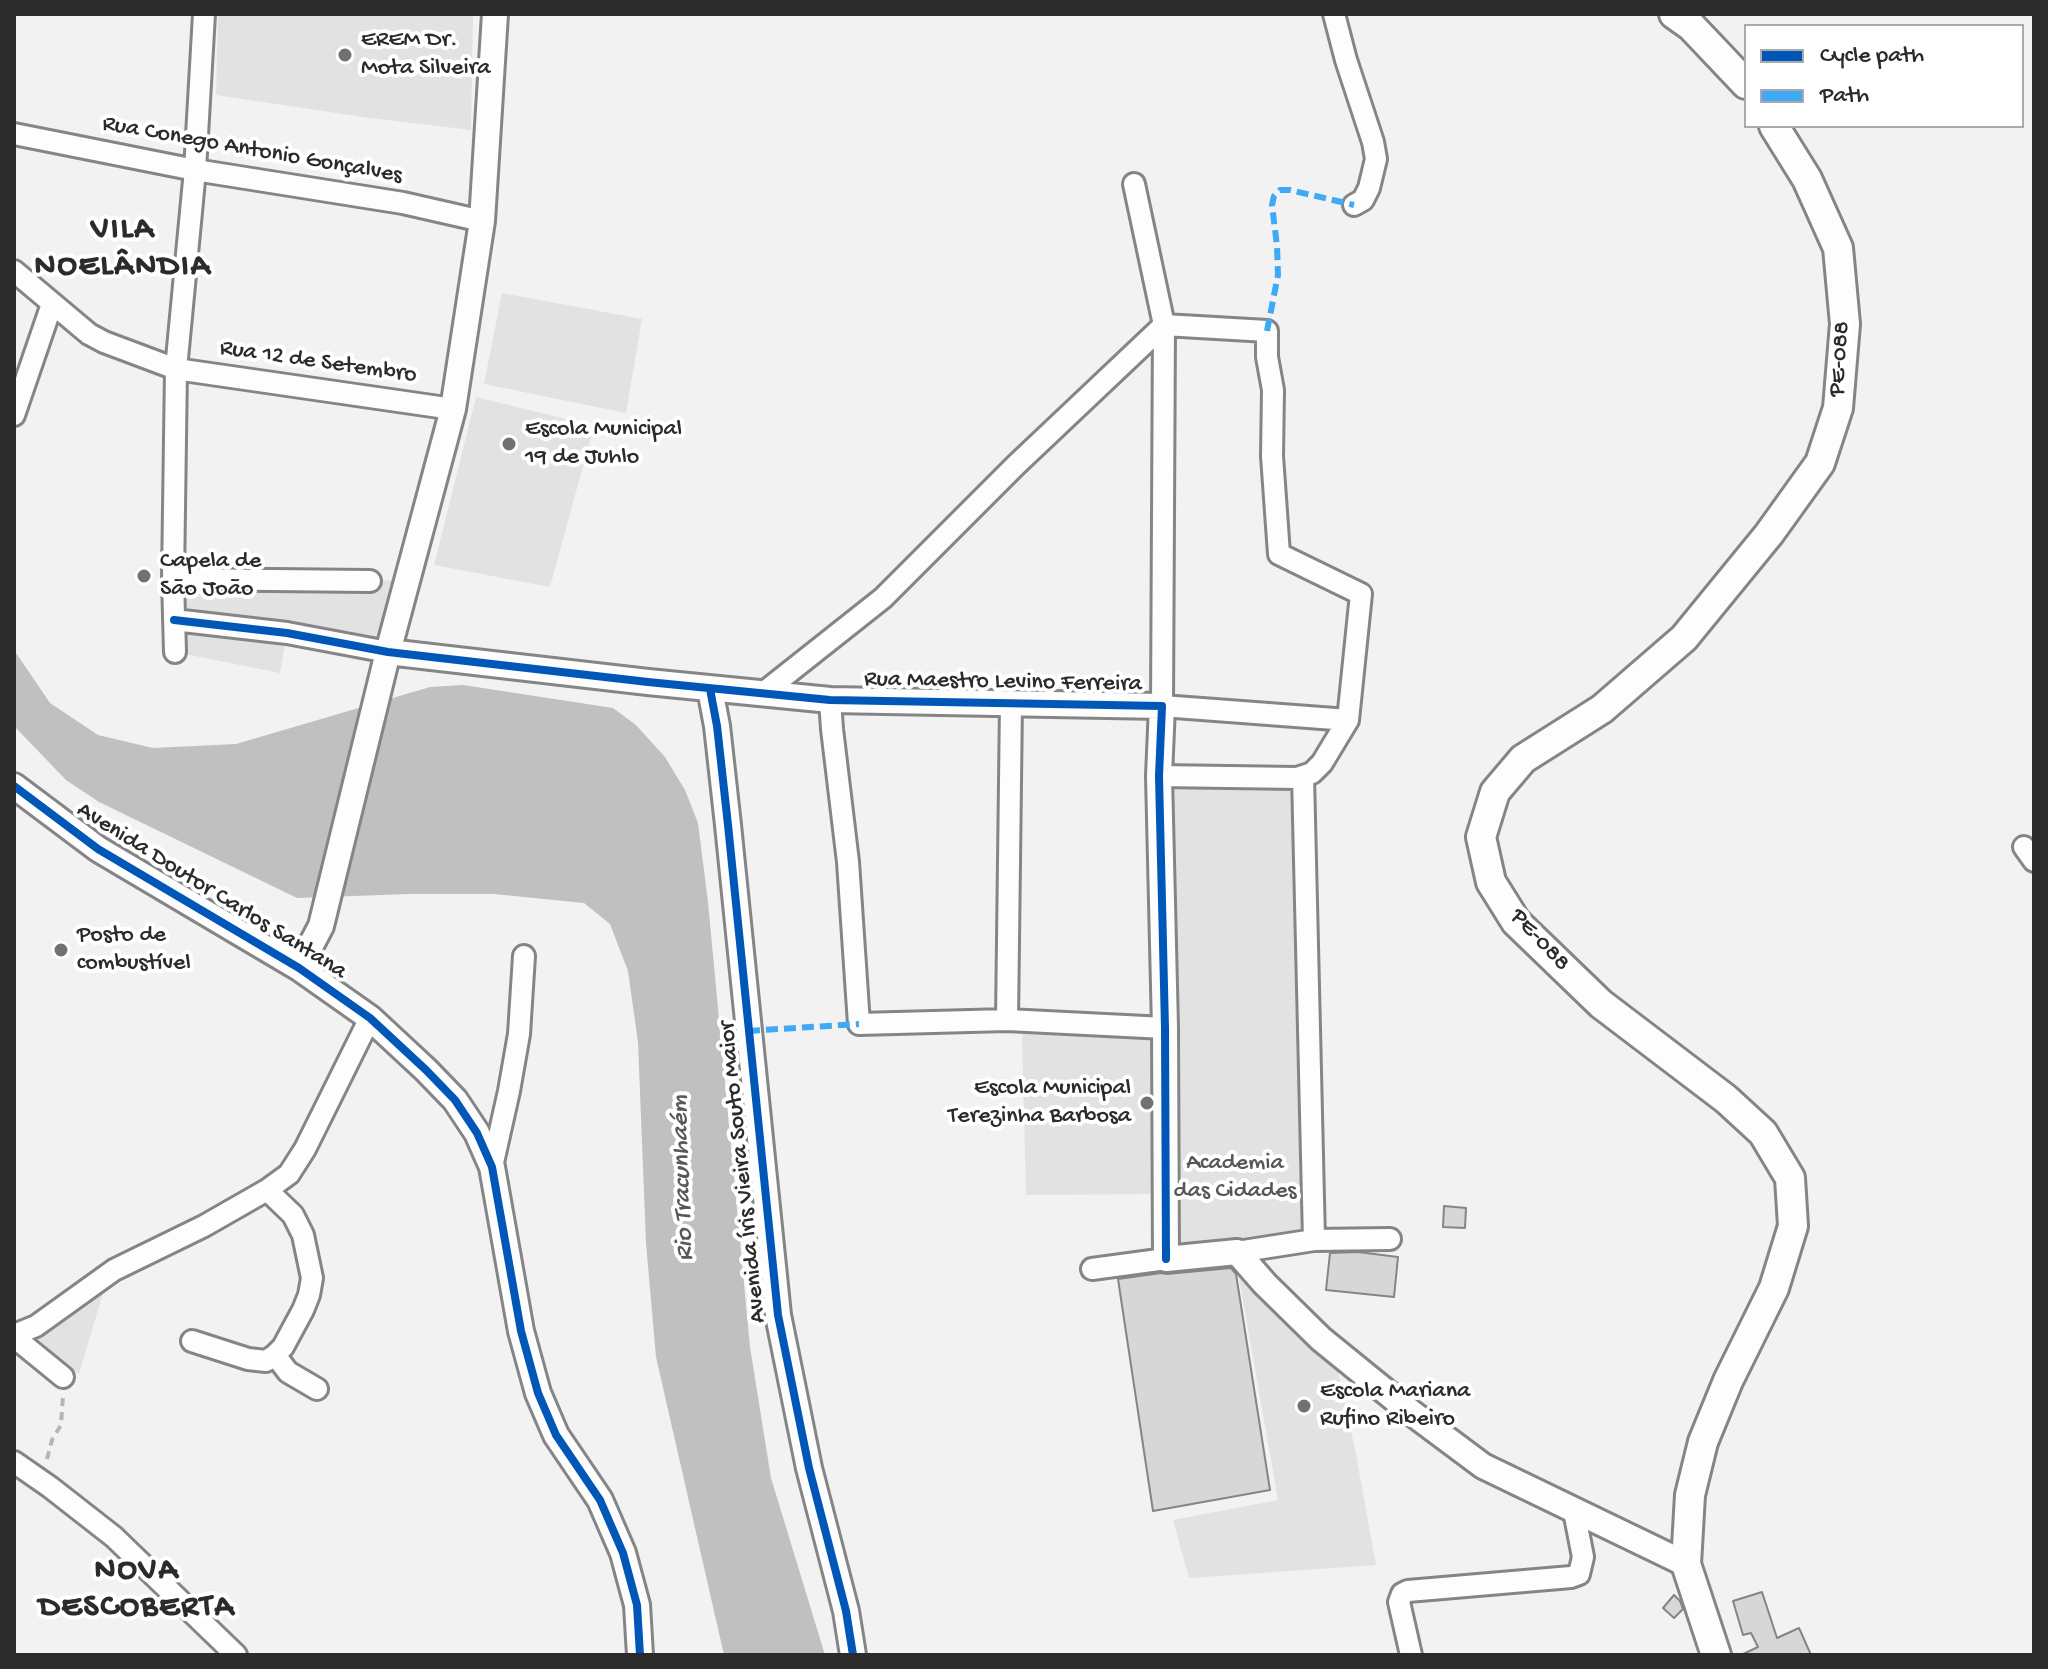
<!DOCTYPE html>
<html>
<head>
<meta charset="utf-8">
<style>
  body { margin:0 }
  #map { position:relative; width:2048px; height:1669px; overflow:hidden; background:#f2f2f2; font-family:"Gochi Hand",sans-serif }
  canvas { display:block }
  .frame { position:absolute; inset:0; border:16px solid #2b2b2b; pointer-events:none }
  .legend { position:absolute; left:1744px; top:24px; width:280px; height:104px; box-sizing:border-box; background:#fff; border:2px solid #aaa; margin:0; padding:10px 14px; list-style:none; font-size:24px; color:#2b2b2b }
  .legend li { display:flex; align-items:center; gap:16px; height:40px }
  .legend b { width:40px; border:2px solid #aaa }
</style>
</head>
<body>
<div id="map">
<canvas width="2048" height="1669"></canvas>
<div class="frame"></div>
<ul class="legend">
<li><b style="height:10px;background:#0057b8"></b>Cycle path</li>
<li><b style="height:10px;background:#3fa9f5"></b>Path</li>
</ul>
</div>
<script>
const ctx = document.querySelector('canvas').getContext('2d');
ctx.lineJoin = 'round';
function fillPath(path, color) {
  ctx.fillStyle = color;
  ctx.fill(path, 'evenodd');
}
function toPath(rows) {
  const path = new Path2D();
  for (const r of rows) {
    path.moveTo(r[0], r[1]);
    for (let i = 2; i < r.length; i += 2) path.lineTo(r[i], r[i + 1]);
  }
  return path;
}
function strokePath(path, color, width, dash) {
  ctx.strokeStyle = color;
  ctx.lineWidth = width;
  ctx.lineCap = dash ? 'butt' : 'round';
  ctx.setLineDash(dash || []);
  ctx.stroke(path);
}
function write(font, color, halo, rows, align = 'center') {
  ctx.font = font + ' "Gochi Hand",sans-serif';
  ctx.lineWidth = 8;
  ctx.setLineDash([]);
  ctx.textBaseline = 'middle';
  ctx.strokeStyle = halo;
  ctx.fillStyle = color;
  for (const [text, x, y, turn = 0] of rows) {
    ctx.save();
    ctx.translate(x, y);
    ctx.rotate((+turn || 0) * Math.PI / 180);
    ctx.textAlign = isNaN(turn) ? turn : align;
    if (halo) ctx.strokeText(text, 0, 0);
    ctx.fillText(text, 0, 0);
    ctx.restore();
  }
}
fillPath(toPath([
  [218,14,473,14,471,130,370,118,216,95],
  [502,293,642,319,626,413,484,384],
  [476,397,594,426,550,587,434,565],
  [173,579,370,581,404,580,385,651,287,633,280,673,175,652],
  [1159,776,1290,783,1308,1227,1237,1252,1166,1259],
  [1022,1034,1150,1035,1151,1194,1026,1195],
  [1239,1278,1336,1364,1355,1449,1376,1565,1189,1578,1173,1520,1278,1500],
  [106,1283,79,1374,33,1343]
]), '#e2e2e2');
fillPath(toPath([
  [14,650,50,703,98,735,153,748,236,744,430,687,463,685,613,708,636,725,665,757,685,790,698,823,708,902,750,1347,771,1478,825,1655,724,1655,656,1357,646,1243,638,1042,628,971,610,924,584,903,494,894,409,894,297,898,99,802,66,780,14,726]
]), '#c0c0c0');
const building = toPath([
  [1444,1206,1466,1208,1465,1228,1443,1227,1444,1206],
  [1358,1252,1398,1257,1394,1297,1326,1290,1330,1253,1358,1252],
  [1231,1268,1236,1274,1270,1490,1153,1511,1118,1279,1161,1273,1167,1274,1231,1268],
  [1762,1592,1777,1638,1799,1628,1811,1655,1741,1655,1758,1647,1751,1633,1743,1635,1733,1601,1762,1592],
  [1674,1595,1680,1601,1683,1609,1674,1618,1663,1608,1674,1595]
]);
fillPath(building, '#d7d7d7');
strokePath(building, '#858585', 2);
const minor = toPath([
  [1334,14,1346,60,1373,142,1376,159,1369,188,1363,200,1354,205],
  [14,134,195,170,403,203,482,221],
  [1134,184,1164,325,1162,706,1348,720],
  [14,271,89,334,104,342,176,369,453,409],
  [14,415,52,304],
  [173,579,370,581],
  [174,620,287,633,388,652],
  [175,652,173,579,176,369,195,170,204,14],
  [763,693,883,598,1016,465,1164,325,1267,331,1267,357,1273,390,1272,456,1279,554,1361,594,1348,720,1322,763,1312,773,1297,778,1159,776],
  [830,700,832,729,848,862,859,1024,1007,1020,1165,1028],
  [1303,776,1314,1240],
  [2024,847,2034,861],
  [1007,1020,1011,703],
  [492,1167,509,1091,519,1034,524,956],
  [1237,1252,1314,1240,1390,1239],
  [1092,1269,1166,1259],
  [14,1335,36,1326,114,1270,204,1226,267,1190,289,1174,305,1149,370,1018],
  [14,1337,63,1377],
  [192,1341,248,1359,266,1361,275,1355,283,1347,303,1310,309,1295,312,1278,303,1235,293,1215,267,1190],
  [275,1355,288,1372,317,1389],
  [14,1462,50,1487,114,1537,236,1655],
  [1411,1655,1399,1602,1402,1594,1408,1591,1571,1577,1579,1574,1583,1557,1574,1511]
]);
const tertiary = toPath([
  [388,652,648,682,830,700,1162,706,1159,776,1165,1028,1166,1259,1237,1252,1265,1284,1321,1339,1412,1413,1483,1466,1686,1564],
  [710,689,717,726,728,825,778,1315,809,1468,846,1611,853,1655],
  [14,786,98,849,299,968,370,1018,426,1070,455,1100,477,1133,492,1167,521,1331,538,1393,556,1435,600,1500,623,1553,637,1605,640,1655],
  [299,968,321,926,388,652,453,409,482,221,495,14]
]);
const secondary = toPath([
  [1674,14,1691,26,1746,84],
  [1716,1655,1686,1564,1690,1495,1703,1442,1728,1381,1774,1288,1793,1226,1790,1178,1763,1133,1726,1099,1601,1004,1516,922,1491,882,1481,837,1495,792,1523,759,1602,709,1684,638,1769,534,1820,463,1838,408,1845,324,1838,248,1807,179,1774,126]
]);
strokePath(minor, '#858585', 26);
strokePath(tertiary, '#858585', 30);
strokePath(secondary, '#858585', 34);
strokePath(toPath([
  [47,1459,52,1440,61,1425,63,1396]
]), '#b5b5b5', 4, [8, 6]);
strokePath(minor, '#fdfdfd', 20);
strokePath(tertiary, '#fdfdfd', 24);
strokePath(secondary, '#fdfdfd', 28);
strokePath(toPath([
  [1267,331,1278,275,1277,246,1272,205,1274,196,1280,190,1290,190,1354,205],
  [748,1031,859,1024]
]), '#3fa9f5', 6, [12, 6]);
strokePath(toPath([
  [174,620,287,633,388,652,648,682,830,700,1162,706,1159,776,1165,1028,1166,1259],
  [710,689,717,726,728,825,778,1315,809,1468,846,1611,853,1655],
  [14,786,98,849,299,968,370,1018,426,1070,455,1100,477,1133,492,1167,521,1331,538,1393,556,1435,600,1500,623,1553,637,1605,640,1655]
]), '#0057b8', 8);
for (const [x, y, r, color] of [
  [345,55,8,"#717171"],
  [509,444,8,"#717171"],
  [144,576,8,"#717171"],
  [61,950,8,"#717171"],
  [1147,1103,8,"#717171"],
  [1304,1406,8,"#717171"]
]) {
  const dot = new Path2D();
  dot.arc(x, y, r, 0, 2 * Math.PI);
  ctx.fillStyle = color;
  ctx.fill(dot);
  strokePath(dot, '#fff', 3);
}
write('24px', '#2b2b2b', '#fff', [
  ["EREM Dr.",361,41],
  ["Mota Silveira",361,69],
  ["Escola Municipal",525,430],
  ["19 de Juhlo",525,458],
  ["Capela de",160,562],
  ["São João",160,590],
  ["Posto de",77,936],
  ["combustível",77,964],
  ["Escola Municipal",1131,1089,"right"],
  ["Terezinha Barbosa",1131,1117,"right"],
  ["Escola Mariana",1320,1392],
  ["Rufino Ribeiro",1320,1420]
], 'left');
write('24px', '#2b2b2b', '#fff', [
  ["Rua Conego Antonio Gonçalves",252,151,10],
  ["PE-088",1841,359,-86],
  ["Rua 12 de Setembro",318,363,8],
  ["Rua Maestro Levino Ferreira",1003,683,1],
  ["Avenida Doutor Carlos Santana",211,892,32],
  ["PE-088",1539,941,47],
  ["Avenida Íris Vieira Souto Maior",744,1172,-96]
]);
write('24px', '#565656', '#fff', [
  ["Academia",1235,1164],
  ["das Cidades",1235,1192]
]);
write('italic 26px', '#585858', '#fff', [
  ["Rio Tracunhaém",684,1178,-92]
]);
ctx.letterSpacing = '2px';
write('bold 32px', '#2b2b2b', '#fff', [
  ["VILA",123,231],
  ["NOELÂNDIA",123,268],
  ["NOVA",137,1572],
  ["DESCOBERTA",137,1609]
]);
ctx.letterSpacing = '0px';
</script>
</body>
</html>
